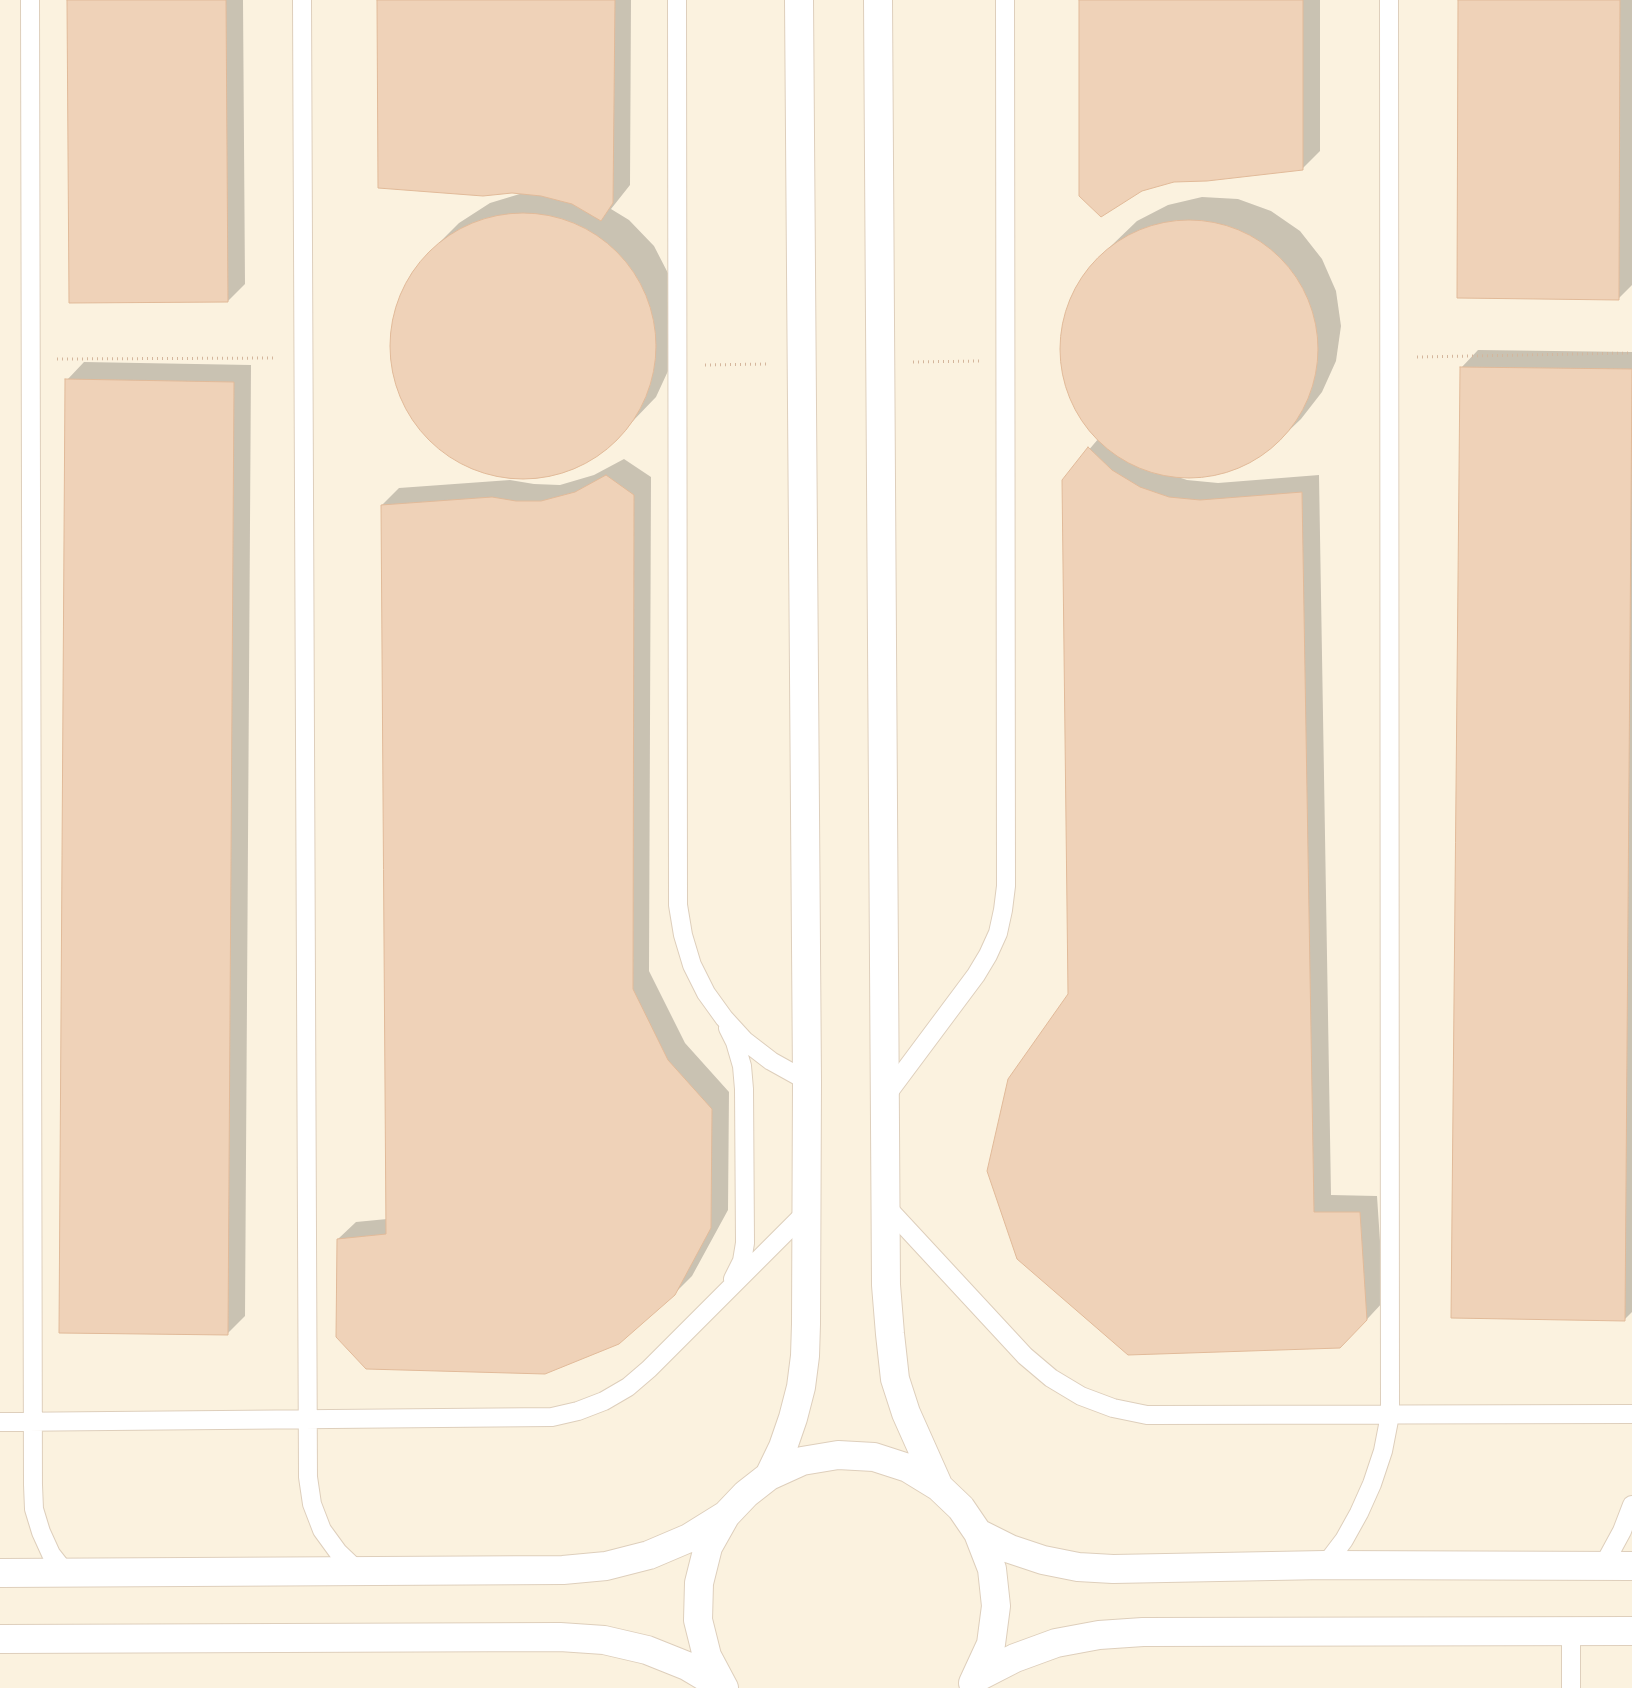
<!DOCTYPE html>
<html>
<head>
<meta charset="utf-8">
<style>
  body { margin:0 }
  canvas { display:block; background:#fbf2df }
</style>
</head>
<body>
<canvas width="1632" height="1688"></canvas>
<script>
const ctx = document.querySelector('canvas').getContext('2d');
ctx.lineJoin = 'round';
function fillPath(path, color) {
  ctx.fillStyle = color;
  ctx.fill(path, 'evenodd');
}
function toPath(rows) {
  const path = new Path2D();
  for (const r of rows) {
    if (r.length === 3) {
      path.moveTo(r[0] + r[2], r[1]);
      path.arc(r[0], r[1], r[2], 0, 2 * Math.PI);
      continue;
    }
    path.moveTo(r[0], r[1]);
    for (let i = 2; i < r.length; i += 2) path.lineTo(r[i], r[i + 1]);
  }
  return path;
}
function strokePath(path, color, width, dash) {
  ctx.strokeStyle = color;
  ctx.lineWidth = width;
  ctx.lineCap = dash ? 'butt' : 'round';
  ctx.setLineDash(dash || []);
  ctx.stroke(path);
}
fillPath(toPath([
  [68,0,243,0,245,284,228,301],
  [378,0,631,0,630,185,611,209,629,220,654,246,671,279,674,358,656,397,603,452,573,469,540,477,515,478,491,474,450,455,418,426,397,387,391,344,396,307,411,274,436,246,459,223,490,203,523,193],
  [1081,0,1320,0,1320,151,1303,168],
  [1459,0,1632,0,1632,285,1619,298],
  [1202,197,1238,199,1271,211,1300,231,1322,259,1336,291,1341,326,1336,361,1322,392,1301,419,1277,442,1249,463,1216,474,1178,477,1187,480,1218,483,1319,475,1331,1195,1377,1196,1384,1301,1358,1329,1069,994,1063,480,1099,438,1091,431,1072,401,1062,368,1061,334,1070,299,1088,269,1111,246,1137,221,1168,205],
  [1478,350,1632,352,1632,1312,1624,1320,1461,368],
  [84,362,251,365,245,1316,227,1334,67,380],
  [624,459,651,477,649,971,685,1043,729,1092,728,1210,692,1276,674,1294,338,1239,356,1222,387,1219,382,505,399,488,510,480,534,484,560,485,594,475]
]), '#0003');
const building = toPath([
  [67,0,226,0,228,302,69,303,67,0],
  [377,0,615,0,613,203,601,221,572,204,541,196,512,193,483,196,378,188,377,0],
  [1079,0,1303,0,1303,170,1207,181,1174,182,1142,191,1101,217,1079,196,1079,0],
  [1458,0,1620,0,1619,300,1457,298,1458,0],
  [523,346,133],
  [1189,349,129],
  [1460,367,1632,369,1625,1321,1451,1318,1460,367],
  [65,379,234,382,228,1335,59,1333,65,379],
  [1088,447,1112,470,1140,487,1169,497,1200,500,1302,492,1314,1212,1360,1212,1367,1320,1340,1348,1128,1355,1017,1259,987,1171,1008,1079,1068,994,1062,480,1088,447],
  [606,475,634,495,633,989,668,1060,712,1109,711,1228,675,1295,619,1344,545,1374,366,1369,336,1337,337,1239,386,1234,381,505,492,497,516,501,541,501,575,492,606,475]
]);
fillPath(building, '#efd2b8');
strokePath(building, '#e1ba99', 1);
const lane = toPath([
  [30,0,33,1485,34,1509,41,1532,51,1554,66,1573],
  [302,0,308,1477,312,1504,322,1530,338,1552,358,1571],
  [677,0,678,905,683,935,692,965,706,993,724,1018,745,1041,771,1061,807,1081],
  [728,1028,735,1042,742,1066,744,1089,745,1243,742,1261,733,1279],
  [885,1097,976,975,988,955,998,933,1003,910,1006,886,1005,0],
  [886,1206,1025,1356,1051,1378,1081,1396,1113,1408,1147,1415,1632,1414],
  [0,1422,552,1417,578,1411,604,1401,628,1387,649,1369,806,1212],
  [1325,1565,1344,1540,1359,1513,1372,1484,1383,1451,1390,1415,1389,0],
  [1603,1566,1622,1531,1632,1505],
  [1571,1688,1571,1632]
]);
const street = toPath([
  [878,0,886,1285,890,1334,895,1379,906,1413,939,1487],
  [769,1476,783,1447,793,1418,801,1387,805,1356,806,1324,807,1081,799,0],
  [978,1533,1010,1549,1043,1560,1078,1567,1113,1569,1325,1565,1632,1566],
  [0,1573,563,1570,606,1566,649,1555,689,1538,726,1515],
  [0,1639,560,1637,604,1640,647,1650,687,1666,724,1688],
  [976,1678,1015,1658,1056,1643,1099,1635,1143,1632,1632,1631],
  [724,1688,707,1656,698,1620,699,1583,708,1547,726,1515,746,1494,769,1476,802,1461,838,1455,874,1457,908,1468,939,1487,961,1508,978,1533,992,1569,996,1606,991,1644,973,1683]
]);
strokePath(lane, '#decfbc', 20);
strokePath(street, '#decfbc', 30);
strokePath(toPath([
  [1417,357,1632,353],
  [57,359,276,358],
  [913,362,979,361],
  [705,365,768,364]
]), '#d4b69c', 3, [1, 4]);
strokePath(lane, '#fff', 18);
strokePath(street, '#fff', 28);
</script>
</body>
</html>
